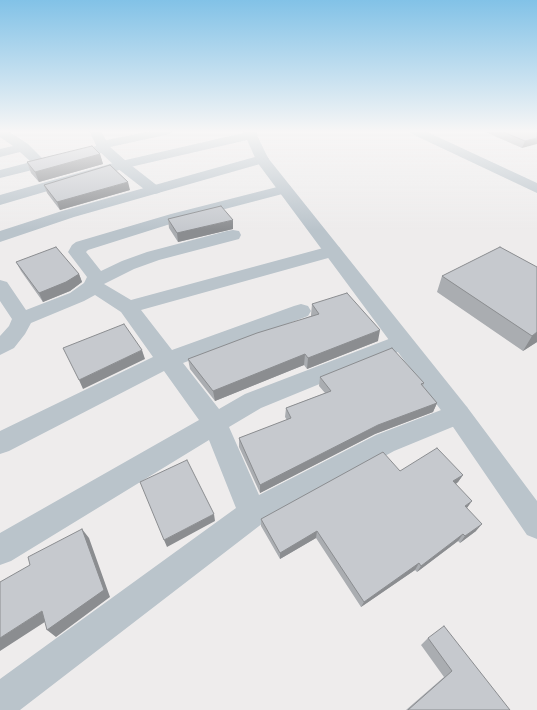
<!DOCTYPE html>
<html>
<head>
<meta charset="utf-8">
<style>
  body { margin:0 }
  canvas { display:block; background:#eeecec }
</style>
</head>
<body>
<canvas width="537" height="710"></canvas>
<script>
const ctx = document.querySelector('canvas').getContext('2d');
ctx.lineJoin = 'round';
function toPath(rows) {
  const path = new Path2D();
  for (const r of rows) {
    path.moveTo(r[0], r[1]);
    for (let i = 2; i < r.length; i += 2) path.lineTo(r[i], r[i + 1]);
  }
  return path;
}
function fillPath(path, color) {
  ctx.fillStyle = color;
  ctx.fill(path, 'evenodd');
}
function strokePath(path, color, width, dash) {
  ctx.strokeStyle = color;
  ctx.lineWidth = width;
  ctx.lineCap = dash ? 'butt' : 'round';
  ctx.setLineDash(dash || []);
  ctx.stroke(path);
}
fillPath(toPath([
  [0,131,8,131,28,144,43,159,96,146,97,142,102,141,151,131,172,131,170,134,110,147,109,151,0,178,0,170,31,162,20,152,0,157,0,149,13,146,0,137,0,131],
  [252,131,256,132,258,135,256,138,126,168,0,205,0,195,117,162,252,131],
  [410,131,425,131,537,183,537,193,412,134,410,131],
  [262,155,267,156,269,159,267,162,74,217,0,242,0,231,62,211,262,155],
  [285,185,290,186,292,189,290,192,183,220,88,250,86,252,101,271,122,261,147,252,227,231,233,230,239,231,241,235,239,239,159,260,134,269,104,284,131,300,327,247,333,246,339,247,342,251,339,255,141,310,172,350,294,306,301,304,308,306,311,311,308,316,183,363,219,409,245,394,394,337,402,334,410,337,413,342,410,347,261,408,229,427,259,495,376,435,449,407,458,404,467,407,470,414,467,421,394,451,263,523,20,710,0,710,0,679,236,508,209,440,11,561,0,565,0,533,199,420,164,371,9,451,0,454,0,431,153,357,121,312,95,295,84,301,31,323,25,334,14,348,0,355,0,336,9,326,12,319,0,301,0,280,7,282,26,310,70,293,84,283,87,277,68,252,72,245,76,242,171,214,285,185]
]), '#bac4cb');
fillPath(toPath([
  [89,131,101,131,109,146,127,162,159,187,161,190,159,193,154,194,149,193,117,168,99,151,89,131],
  [243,131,255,131,268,158,467,407,537,501,537,539,527,535,449,421,257,162,243,131]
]), '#bac4cb');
fillPath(toPath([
  [483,131,537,131,522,148],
  [100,154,103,164,39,182,31,173,27,162],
  [44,185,130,190,60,210,47,193],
  [168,219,233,229,178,242,169,228],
  [16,262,79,274,82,282,70,291,43,302,21,271],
  [537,267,537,342,523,351,437,292,442,276],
  [312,304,378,341,307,369,304,365,215,401,190,369,188,359,311,316,311,315],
  [320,377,424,383,423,386,437,403,433,412,375,434,260,493,239,447,239,438,287,420,285,417,286,408,325,393,319,386],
  [463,475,458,482,456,484,467,508,476,531,460,543,458,541,417,572,415,570,361,607,316,538,280,559,261,526,261,519],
  [428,638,510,710,406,710,444,677,421,645]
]), '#aaadb1');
fillPath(toPath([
  [537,138,537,144,522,148,525,141],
  [100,154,103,164,39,182,35,172],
  [128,182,130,190,60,210,57,202],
  [233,220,233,229,178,242,177,233],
  [79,274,82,282,70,291,43,302,39,293],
  [380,330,378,341,307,369,308,358],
  [537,332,537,342,523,351,532,336],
  [142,350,145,359,83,389,79,380],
  [305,354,304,365,215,401,213,391],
  [437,403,433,412,375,434,260,493,260,485,378,425],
  [463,475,458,482,449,489,453,481],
  [472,501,467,508,465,506],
  [214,514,215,521,167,547,164,540],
  [482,524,476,531,460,543,465,536],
  [82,529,89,538,110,597,56,637,47,630],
  [317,531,316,538,280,559,280,553],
  [463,534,458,541,417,572,421,566],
  [419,563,415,570,361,607,364,602],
  [42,611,51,618,0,651,0,638]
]), '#8b8d90');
const building = toPath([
  [501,131,537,131,537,138,525,141,501,131],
  [92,146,100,154,35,172,27,162,92,146],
  [110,165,128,182,57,202,44,185,110,165],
  [221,206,233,220,177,233,168,219,221,206],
  [56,247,79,274,66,282,39,293,16,262,56,247],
  [500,247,537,267,537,332,532,336,442,276,500,247],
  [347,293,380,330,308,358,305,354,213,391,188,359,257,333,319,314,312,304,347,293],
  [124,324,142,350,79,380,63,348,124,324],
  [392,348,424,383,421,384,437,403,378,425,260,485,239,438,291,418,286,408,331,391,320,377,392,348],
  [437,448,463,475,453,481,472,501,465,506,482,524,465,536,463,534,421,566,419,563,364,602,317,531,280,553,261,519,383,452,400,471,437,448],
  [187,460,214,514,164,540,140,482,187,460],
  [82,529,104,590,47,630,42,611,0,638,0,582,30,565,28,557,82,529],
  [444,626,510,710,408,710,452,671,428,638,444,626]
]);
fillPath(building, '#c6c9ce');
strokePath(building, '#8b8d90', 1);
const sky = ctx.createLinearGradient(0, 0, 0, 230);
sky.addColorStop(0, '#82c2e7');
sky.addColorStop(0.57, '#f7f6f6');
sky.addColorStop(1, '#f7f6f600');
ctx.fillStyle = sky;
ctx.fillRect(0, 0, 537, 230);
</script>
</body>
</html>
